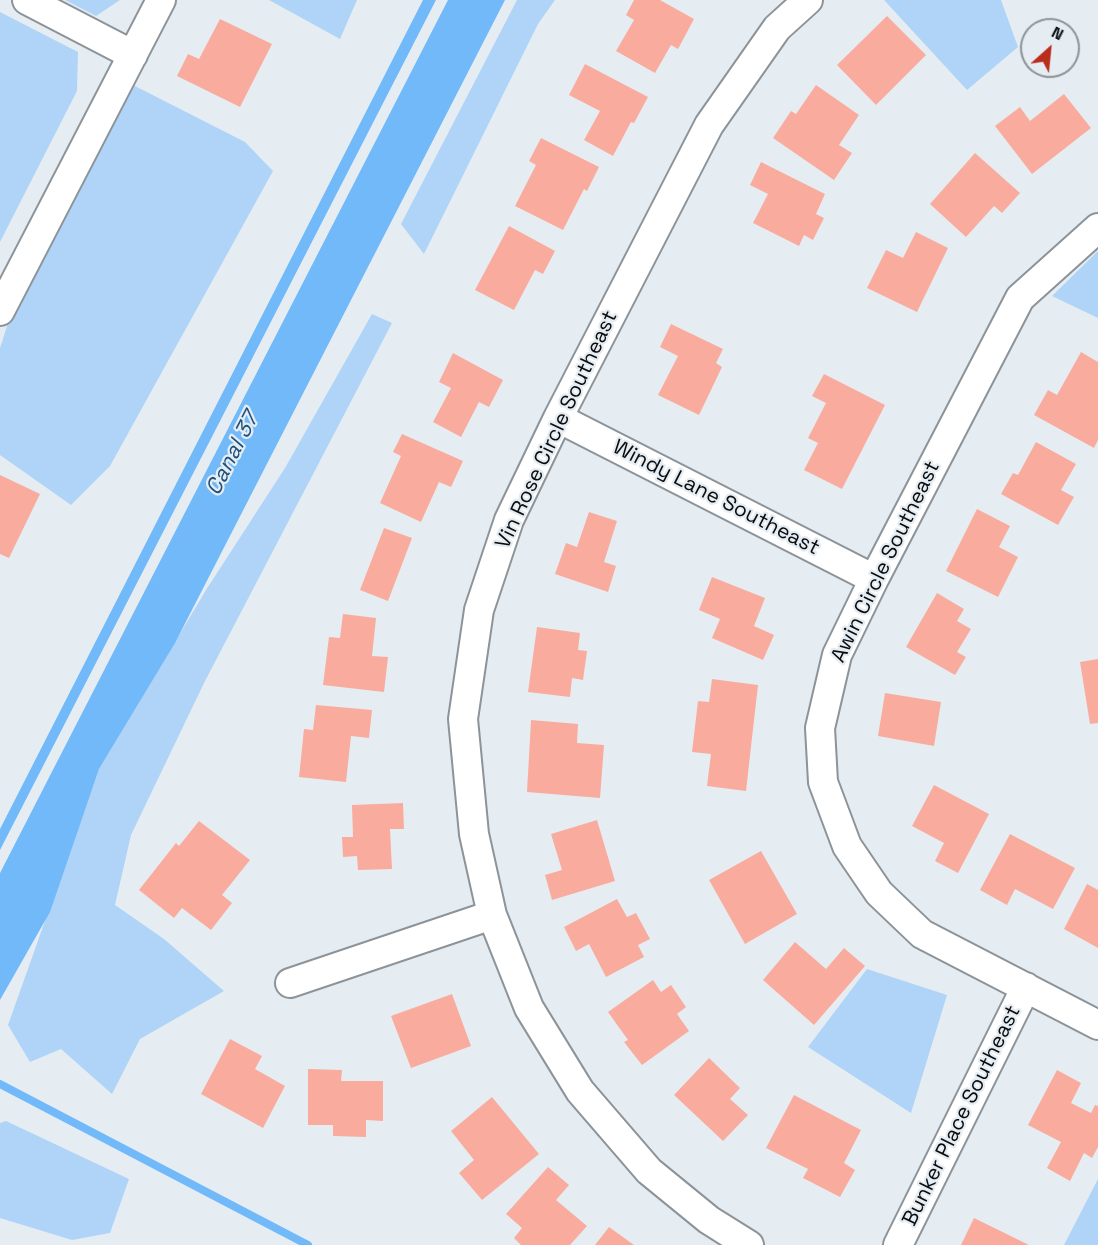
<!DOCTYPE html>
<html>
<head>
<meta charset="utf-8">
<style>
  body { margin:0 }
  #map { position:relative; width:1098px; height:1245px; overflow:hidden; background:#e5edf3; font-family:"Space Grotesk",sans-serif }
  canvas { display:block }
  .north { position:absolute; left:1020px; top:18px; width:60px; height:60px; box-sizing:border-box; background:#e5edf3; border:2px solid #8d9397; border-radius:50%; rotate:27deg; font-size:16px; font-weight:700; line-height:24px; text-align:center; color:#0a0c0e }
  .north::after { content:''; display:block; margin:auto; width:21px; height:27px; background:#ba2d1d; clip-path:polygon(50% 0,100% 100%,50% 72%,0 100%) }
</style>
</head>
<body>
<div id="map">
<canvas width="1098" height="1245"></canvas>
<div class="north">N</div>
</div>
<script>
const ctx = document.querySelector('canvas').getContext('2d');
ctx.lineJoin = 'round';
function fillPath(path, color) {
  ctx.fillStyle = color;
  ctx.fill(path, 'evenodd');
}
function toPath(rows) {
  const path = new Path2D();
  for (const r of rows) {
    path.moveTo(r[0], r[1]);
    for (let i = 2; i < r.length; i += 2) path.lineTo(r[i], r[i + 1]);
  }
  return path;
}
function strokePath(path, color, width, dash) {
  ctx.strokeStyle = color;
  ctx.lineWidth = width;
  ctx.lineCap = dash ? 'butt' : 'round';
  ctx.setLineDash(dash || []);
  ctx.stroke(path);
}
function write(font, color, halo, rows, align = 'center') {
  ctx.font = font + ' "Space Grotesk",sans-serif';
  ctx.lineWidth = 4.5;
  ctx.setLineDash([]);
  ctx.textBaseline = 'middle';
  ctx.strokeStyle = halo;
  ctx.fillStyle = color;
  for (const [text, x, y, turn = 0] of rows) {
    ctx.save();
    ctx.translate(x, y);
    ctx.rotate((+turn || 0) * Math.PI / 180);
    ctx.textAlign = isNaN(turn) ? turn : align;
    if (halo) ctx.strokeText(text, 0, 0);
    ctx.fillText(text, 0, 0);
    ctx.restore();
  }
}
fillPath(toPath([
  [65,0,120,0,96,16],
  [269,0,357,0,340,39],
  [517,0,555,0,538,24,424,254,401,224],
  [884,0,1001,0,1018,47,967,90],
  [0,12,78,52,77,91,0,242],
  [131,84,245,142,273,171,110,466,71,505,0,455,0,348,9,320],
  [1098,251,1098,318,1052,296],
  [372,314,392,323,205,681,131,835,115,905,164,939,224,991,140,1039,112,1094,61,1049,30,1062,8,1025,99,769,206,590,285,468],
  [867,969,947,995,911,1113,808,1047],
  [6,1121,129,1179,110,1233,72,1240,0,1218,0,1123],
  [1098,1179,1098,1245,1064,1245]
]), '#afd4f7');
fillPath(toPath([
  [423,0,436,0,0,850,0,829],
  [448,0,505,0,175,643,99,769,50,912,0,1000,0,873]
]), '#72b9f9');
strokePath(toPath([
  [0,1084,308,1245]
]), '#72b9f9', 8);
fillPath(toPath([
  [634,0,660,0,694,19,678,49,671,45,655,73,616,51,634,20,626,15],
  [887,16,926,55,876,105,837,65],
  [220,19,272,44,240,107,177,76,188,54,199,59],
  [585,64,648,97,634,123,631,122,613,156,584,140,600,111,569,95],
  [816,85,859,115,839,145,852,153,834,180,773,138,791,111,796,114],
  [1064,94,1091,128,1032,174,995,126,1020,107,1030,121],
  [541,138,599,167,587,191,584,189,563,230,515,206,536,165,529,161],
  [975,153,1020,193,1002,213,994,206,966,237,930,204],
  [761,162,825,194,816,214,824,218,813,240,804,235,799,246,753,223,768,194,750,185],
  [509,226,555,251,543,274,535,270,514,310,475,290],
  [916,232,948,248,917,312,867,288,886,250,903,258],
  [671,324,723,349,716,363,722,367,699,415,658,395,678,356,660,347],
  [1081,352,1098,362,1098,440,1094,448,1034,415,1048,390,1057,395],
  [453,353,503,380,489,407,479,402,461,437,433,422,451,388,439,382],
  [824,374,885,405,842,489,804,470,818,443,808,438,826,403,812,396],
  [402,434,463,461,451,487,439,482,421,522,380,503,401,456,393,452],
  [1036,442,1076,464,1061,490,1074,497,1058,525,1001,494,1013,473,1018,475],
  [0,475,40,494,9,558,0,554],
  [977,509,1010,526,999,547,1018,557,998,597,946,571],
  [589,512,617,521,604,562,616,566,608,592,555,574,566,543,577,547],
  [384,528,412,538,388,601,360,590],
  [712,577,765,598,754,626,774,635,763,660,712,638,720,619,699,610],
  [937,593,964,609,957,621,971,629,957,652,966,657,955,675,906,647],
  [343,614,376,618,372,656,388,657,384,692,323,685,329,637,340,638],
  [537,627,580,633,578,650,587,651,583,680,572,678,570,697,528,692],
  [1098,659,1098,723,1090,724,1080,662],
  [712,679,758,685,746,791,707,786,711,754,692,752,698,701,709,702],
  [885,693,941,702,934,746,878,736],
  [316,705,372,710,369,738,351,736,346,782,299,777,304,729,313,730],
  [531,720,578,724,577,743,604,745,600,798,527,792],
  [934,785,989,814,958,873,935,861,944,843,912,826],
  [403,803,404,829,390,829,392,869,358,870,357,856,343,857,342,837,353,837,352,805],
  [597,820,615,881,552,900,545,875,562,870,551,834],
  [199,821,250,860,222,895,232,903,211,930,182,908,174,918,139,890,176,843,179,846],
  [1010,834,1075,868,1053,909,1015,889,1007,905,980,890],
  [761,851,797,914,745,944,709,880],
  [1087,884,1098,890,1098,948,1064,929],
  [617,899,627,917,636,913,650,939,638,945,644,957,606,977,589,944,576,951,564,927],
  [795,942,826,969,844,948,865,966,814,1025,763,980],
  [653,980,661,992,671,985,686,1007,677,1014,689,1031,642,1065,624,1042,628,1040,608,1012],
  [452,994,471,1046,411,1068,391,1016],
  [230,1039,262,1056,255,1069,285,1086,263,1128,201,1094],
  [709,1058,740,1088,730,1099,748,1115,723,1141,674,1095],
  [308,1069,342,1070,341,1081,383,1081,383,1121,366,1120,366,1137,333,1136,333,1125,308,1125],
  [1057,1070,1081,1083,1071,1103,1091,1113,1095,1105,1098,1106,1098,1147,1092,1158,1084,1153,1070,1181,1047,1168,1061,1142,1028,1125],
  [794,1095,861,1130,844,1163,855,1170,840,1197,803,1178,808,1169,766,1148],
  [492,1097,539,1154,482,1200,459,1173,474,1160,451,1131],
  [548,1167,569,1185,556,1200,587,1226,570,1245,521,1245,514,1238,522,1228,506,1214],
  [974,1218,1029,1245,961,1245],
  [609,1227,634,1245,595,1245]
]), '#f9ac9e');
const minor = toPath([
  [27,0,133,55],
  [1098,228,1020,298,874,579,837,655,820,728,823,782,847,846,879,893,922,934,1098,1025],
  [0,311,161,0],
  [558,418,874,579],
  [290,983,492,915],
  [749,1245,709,1220,649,1171,580,1091,529,1008,492,915,474,834,463,719,479,610,509,520,558,418,709,125,777,28,808,0],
  [898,1245,1026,987]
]);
strokePath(minor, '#8c9399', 32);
strokePath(minor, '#fff', 28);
write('21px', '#0a0c0e', '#e5edf3', [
  ["Vin Rose Circle Southeast",557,430,-65],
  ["Windy Lane Southeast",716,498,27],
  ["Awin Circle Southeast",886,562,-64],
  ["Bunker Place Southeast",962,1116,-64]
]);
write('italic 22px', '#1e507a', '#e5edf3', [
  ["Canal 37",233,454,-63]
]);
</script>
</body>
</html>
